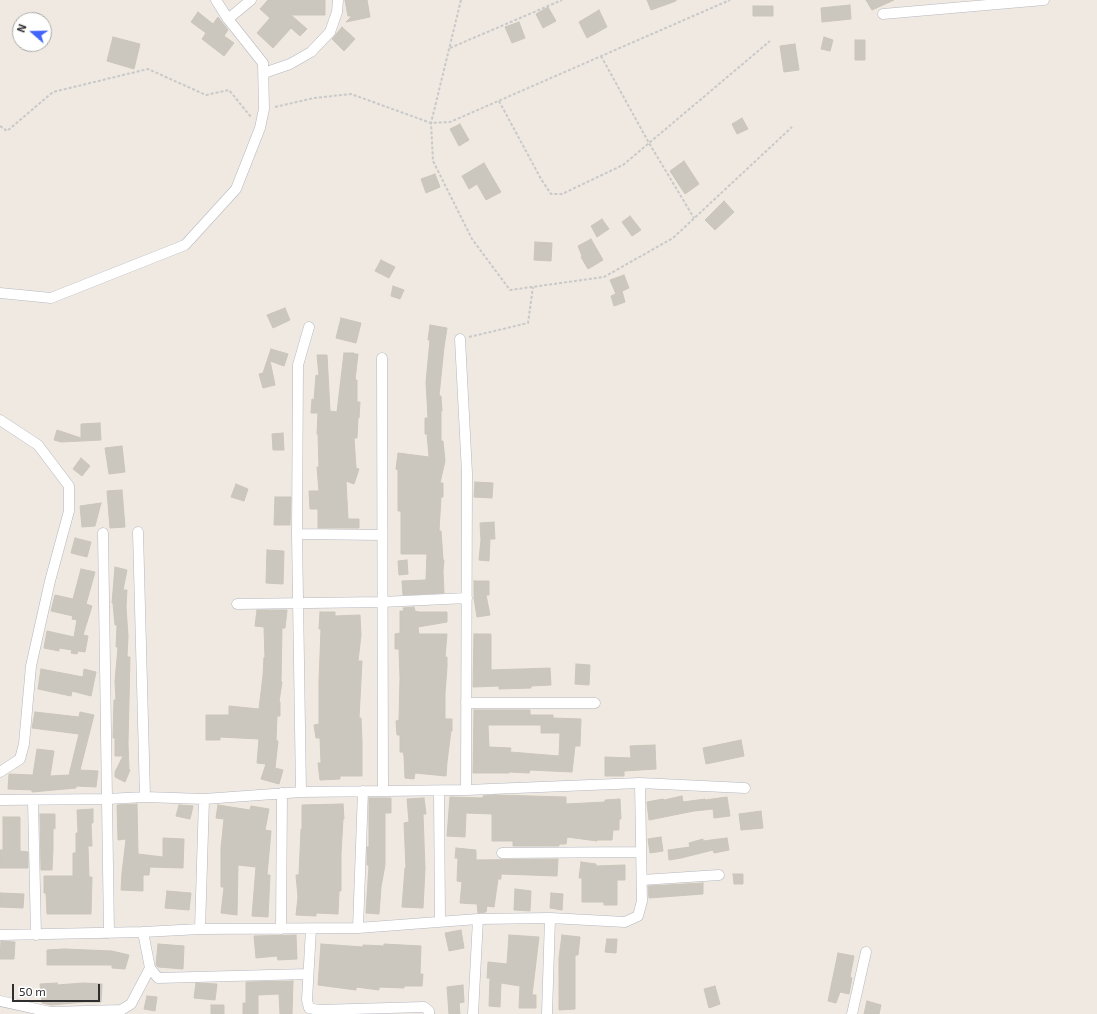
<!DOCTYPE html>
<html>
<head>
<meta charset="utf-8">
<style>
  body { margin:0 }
  #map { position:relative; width:1097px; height:1014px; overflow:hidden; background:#efe9e1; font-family:"Exo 2",sans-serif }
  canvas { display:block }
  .north { position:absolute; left:12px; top:12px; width:40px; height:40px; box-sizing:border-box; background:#fff; border:1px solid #ababab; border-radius:50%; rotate:290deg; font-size:11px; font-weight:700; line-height:16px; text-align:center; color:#2e2e2e }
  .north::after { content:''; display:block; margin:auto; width:14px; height:18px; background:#4264fb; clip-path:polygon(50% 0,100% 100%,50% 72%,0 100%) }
  .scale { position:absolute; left:12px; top:984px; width:88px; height:18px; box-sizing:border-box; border:2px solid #2e2e2e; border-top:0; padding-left:5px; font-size:12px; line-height:14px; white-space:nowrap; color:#2e2e2e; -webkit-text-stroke:3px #fff; paint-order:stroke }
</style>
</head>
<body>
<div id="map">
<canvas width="1097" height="1014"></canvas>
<div class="north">N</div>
<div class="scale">50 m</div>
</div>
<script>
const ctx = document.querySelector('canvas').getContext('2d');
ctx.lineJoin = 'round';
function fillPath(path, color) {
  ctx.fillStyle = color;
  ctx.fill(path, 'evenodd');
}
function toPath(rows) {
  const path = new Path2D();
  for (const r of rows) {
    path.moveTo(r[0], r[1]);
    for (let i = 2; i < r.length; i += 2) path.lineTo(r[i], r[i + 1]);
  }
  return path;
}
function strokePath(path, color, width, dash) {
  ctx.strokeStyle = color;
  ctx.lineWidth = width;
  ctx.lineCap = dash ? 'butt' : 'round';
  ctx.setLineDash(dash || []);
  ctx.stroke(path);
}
const building = toPath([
  [268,0,325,0,325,15,291,15,307,29,300,36,291,28,273,48,257,33,270,18,260,9,268,0],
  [345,0,367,0,370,17,346,22,352,16,348,16,345,0],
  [647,0,676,0,676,1,651,10,647,0],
  [866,0,894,0,872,10,866,0],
  [850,5,851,19,822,22,821,8,850,5],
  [753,6,773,6,773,16,753,16,753,6],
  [548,7,556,21,543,28,536,14,548,7],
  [599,10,607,27,587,38,579,22,599,10],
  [198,12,213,24,218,17,228,30,224,36,234,43,224,56,202,39,206,33,191,22,198,12],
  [519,22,525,38,512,43,505,27,519,22],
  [342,27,355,39,344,51,332,39,342,27],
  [113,37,140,44,134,69,107,61,113,37],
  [824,37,833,40,830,51,821,49,824,37],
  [855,40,865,40,865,60,855,60,855,40],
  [795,44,799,70,784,72,780,46,795,44],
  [742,118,748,129,737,134,732,124,742,118],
  [460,124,469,140,459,146,450,129,460,124],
  [684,161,699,184,685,194,670,171,684,161],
  [484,163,501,192,486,200,477,184,469,189,462,176,484,163],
  [435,174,440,187,426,193,421,179,435,174],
  [724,201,734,212,715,230,705,220,724,201],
  [630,216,641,230,632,236,622,222,630,216],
  [602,219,609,229,597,237,591,226,602,219],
  [591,239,603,260,588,269,581,257,582,256,578,246,591,239],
  [535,242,552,243,551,261,534,260,535,242],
  [381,260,395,267,389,278,375,271,381,260],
  [624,275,629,288,616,294,610,280,624,275],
  [393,286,404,290,400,299,391,296,393,286],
  [622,291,625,302,614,306,611,296,622,291],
  [285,308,290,320,273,328,267,315,285,308],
  [341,318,361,323,356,343,336,338,341,318],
  [430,325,447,328,444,347,439,396,441,396,442,411,441,411,441,441,443,441,445,461,440,483,443,483,443,497,441,497,439,531,441,531,443,560,444,560,443,571,444,593,403,595,402,581,426,580,427,554,401,554,401,511,398,511,398,470,396,469,398,453,429,457,427,434,425,434,425,418,428,418,426,382,430,340,428,340,430,325],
  [271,349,288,354,284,366,270,361,275,385,263,388,259,374,263,373,271,349],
  [344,353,354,353,354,354,358,354,355,380,357,380,357,402,360,402,359,418,358,418,357,438,354,438,356,468,359,469,354,484,346,481,348,519,359,519,359,528,318,528,318,509,310,509,309,491,319,491,317,467,319,467,318,434,317,434,318,413,311,413,312,399,314,400,316,375,319,376,317,355,327,355,330,411,337,412,344,353],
  [100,423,101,440,61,442,54,440,57,430,81,438,81,424,100,423],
  [283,433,284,450,273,450,272,434,283,433],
  [122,446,125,472,109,474,105,448,122,446],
  [81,458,90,466,82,476,73,469,81,458],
  [475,482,493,483,492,498,474,497,475,482],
  [236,484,248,489,244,501,231,497,236,484],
  [122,490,125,527,110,528,107,491,122,490],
  [275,497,291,497,290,525,274,525,275,497],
  [101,503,95,526,82,527,80,506,101,503],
  [494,522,495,539,490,539,489,561,479,560,481,540,480,523,494,522],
  [75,538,91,542,87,557,71,553,75,538],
  [267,550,284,551,283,584,266,583,267,550],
  [407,560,408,574,399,575,398,561,407,560],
  [115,567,127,570,123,590,127,590,126,607,128,636,127,657,130,657,128,744,129,770,130,770,125,782,115,777,115,772,123,756,115,756,115,738,113,738,114,700,116,700,115,681,118,647,116,647,117,625,115,625,113,603,112,603,115,567],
  [81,569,95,572,86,604,92,606,83,635,88,636,85,652,78,651,77,654,71,653,72,650,59,648,59,651,44,648,47,631,74,637,77,620,72,619,73,616,51,611,55,595,73,599,81,569],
  [474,581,489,581,489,595,486,595,490,615,477,617,474,598,474,581],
  [414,607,415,611,419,612,447,612,447,622,418,627,419,634,447,634,445,657,447,657,447,667,445,693,445,719,452,719,452,731,451,731,447,762,446,776,415,773,414,779,405,778,404,756,403,752,400,752,400,735,397,735,396,721,399,720,400,678,399,649,395,649,395,634,400,633,400,611,404,611,403,608,414,607],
  [257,610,287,610,285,628,282,628,281,681,282,682,279,702,280,702,280,716,277,716,276,740,278,741,275,768,283,770,279,784,261,779,266,764,257,763,259,739,220,737,220,740,206,740,206,715,229,715,229,706,259,709,263,676,264,657,265,658,264,627,255,626,257,610],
  [320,612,335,612,335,616,360,615,361,635,358,661,362,661,359,718,361,718,362,742,362,776,340,776,340,779,320,780,318,763,321,763,320,738,316,738,314,725,319,724,319,682,321,629,319,629,320,612],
  [474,634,491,634,491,670,550,668,551,685,531,686,531,688,499,689,499,686,473,687,474,634],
  [576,664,590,665,589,685,575,684,576,664],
  [41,669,83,677,84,669,96,672,91,696,72,691,71,696,38,689,41,669],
  [474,710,530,710,530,715,553,715,553,718,581,719,580,746,575,746,572,772,530,770,529,773,509,772,509,773,473,773,474,710],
  [488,725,541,725,541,733,560,733,559,756,510,752,511,748,489,747,488,725],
  [35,712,79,717,80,712,94,715,80,770,98,771,96,787,76,786,76,788,32,792,32,790,8,789,9,774,33,775,37,749,54,751,50,776,69,775,79,734,32,728,35,712],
  [741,740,744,756,706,764,703,748,741,740],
  [655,745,656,769,624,771,624,776,605,776,605,757,631,758,630,746,655,745],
  [495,795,566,797,566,804,605,802,605,800,620,799,621,819,619,819,619,830,613,830,612,840,597,840,597,841,567,837,566,844,559,844,559,846,513,846,513,841,492,841,492,814,466,813,465,837,447,836,450,797,483,798,483,796,495,795],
  [682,796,683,802,705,799,705,800,727,797,730,816,714,818,713,809,694,811,649,820,647,802,663,799,664,800,682,796],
  [369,798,391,798,391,813,385,813,385,865,381,887,379,914,366,913,369,865,367,865,367,847,369,847,369,798],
  [424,798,426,814,423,814,425,869,423,908,402,907,405,868,406,868,404,823,409,822,407,799,424,798],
  [137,804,138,854,163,857,163,838,184,839,183,868,150,867,149,875,143,875,143,891,121,890,122,873,126,839,118,840,117,805,137,804],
  [343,804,344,819,343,819,341,854,341,891,339,891,338,914,316,913,316,916,296,915,298,897,296,875,299,875,301,829,302,829,302,805,343,804],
  [179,805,193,806,190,819,176,816,179,805],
  [218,805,250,810,251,806,269,809,265,830,271,831,267,875,270,875,268,917,252,916,256,867,238,865,237,915,221,913,224,887,221,887,221,848,224,819,216,818,218,805],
  [93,809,93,823,91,823,92,846,88,846,89,877,92,877,91,914,47,914,46,893,44,893,44,876,73,876,73,853,76,853,76,833,78,833,77,810,93,809],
  [761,811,763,828,741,830,739,814,761,811],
  [40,814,55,814,55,829,53,828,53,849,52,870,41,870,40,814],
  [3,817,20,817,20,851,28,852,28,868,0,868,0,850,3,850,3,817],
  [661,837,663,851,650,853,648,839,661,837],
  [727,838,729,850,714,853,713,850,681,858,669,860,668,850,690,847,689,843,703,839,703,841,727,838],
  [456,848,476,850,476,860,558,859,557,876,501,874,501,879,498,879,494,907,487,906,486,912,478,913,477,904,460,903,462,882,457,881,458,858,455,858,456,848],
  [581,862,596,864,596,866,625,865,625,880,617,880,617,905,604,905,604,902,582,902,582,878,579,878,581,862],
  [733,874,743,874,743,884,734,884,733,874],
  [703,883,703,894,649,898,648,886,703,883],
  [515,889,531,891,530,911,514,910,515,889],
  [167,891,191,893,189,910,165,908,167,891],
  [0,893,24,894,23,908,0,907,0,893],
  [551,893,563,894,562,910,550,908,551,893],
  [461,930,464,948,449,951,445,933,461,930],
  [296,935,297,959,278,960,277,956,256,958,254,936,296,935],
  [509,935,539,937,532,995,536,995,536,1008,519,1008,520,986,501,983,500,1007,489,1006,490,978,487,978,488,962,507,964,509,935],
  [562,935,580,937,578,955,575,955,575,1009,559,1010,559,958,562,935],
  [607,939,617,939,616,953,605,952,607,939],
  [1,941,15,942,14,959,0,959,1,941],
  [158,944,184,946,183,969,158,967,156,965,158,944],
  [321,944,363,947,363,945,384,946,384,944,421,946,420,974,423,974,422,986,404,986,404,988,379,987,379,990,356,987,356,990,318,985,321,944],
  [64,949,112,951,129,955,125,969,112,968,112,965,47,965,47,950,64,949],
  [838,953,854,956,850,977,852,978,849,994,840,992,836,1003,828,1001,838,953],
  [293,981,292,1014,280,1014,279,994,258,995,258,1014,243,1014,243,1003,246,1003,246,982,293,981],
  [57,983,57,985,83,983,102,984,101,1002,85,1002,51,1005,42,1003,40,984,57,983],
  [196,983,217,984,215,1000,194,998,196,983],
  [463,985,464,1002,459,1003,460,1014,449,1014,447,987,463,985],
  [715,986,720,1004,709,1008,704,989,715,986],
  [147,996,157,997,155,1011,144,1009,147,996],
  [867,1001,881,1005,879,1014,864,1014,867,1001],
  [211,1005,224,1005,224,1014,211,1014,211,1005]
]);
fillPath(building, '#cbc7bf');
strokePath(building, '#cbc5ba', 1);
const minor = toPath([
  [883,14,1044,0],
  [228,19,251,0],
  [264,73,290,64,311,52,330,32,337,12,338,0],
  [0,293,51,298,185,245,236,189,260,128,264,109,263,63,228,19,216,0],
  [460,339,467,473,466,790],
  [382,358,383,791],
  [0,420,38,445,69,486,69,511,50,581,31,666,24,744,20,759,0,772],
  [138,532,145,797],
  [103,533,109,933],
  [297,534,382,535],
  [237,604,382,602,467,598],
  [466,703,595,703],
  [439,791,440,921],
  [301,792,297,534,298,365,309,327],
  [0,800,107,799,145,797,204,799,301,792,466,790,640,783,745,788],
  [33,800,36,935],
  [502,853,641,852],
  [642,880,719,875],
  [358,928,363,791],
  [200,929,204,799],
  [281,929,282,793],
  [311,929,307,1000,309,1008,318,1010,424,1007,429,1011,429,1014],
  [143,932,150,968,158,978,308,974],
  [0,935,143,932,200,929,358,928,478,919,550,918,625,922,638,916,642,901,640,783],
  [0,1001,50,1012,121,1010,131,1004,150,968],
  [473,1014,478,919],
  [547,1014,550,918],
  [852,1014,866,952]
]);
strokePath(minor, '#b4b7c1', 11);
strokePath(toPath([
  [461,0,431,123,433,161,472,239,510,290,604,277,673,238,792,127],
  [450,48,562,0],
  [601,56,649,143,694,218],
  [499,101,541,179,551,194,562,194,623,165,770,41],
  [275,107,314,98,351,94,431,123,450,122,730,0],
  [0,126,7,131,53,92,148,69,206,95,229,90,251,117],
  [469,337,528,323,533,287]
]), '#c9c9c9', 2, [3, 2]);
strokePath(minor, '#fff', 10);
</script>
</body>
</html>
